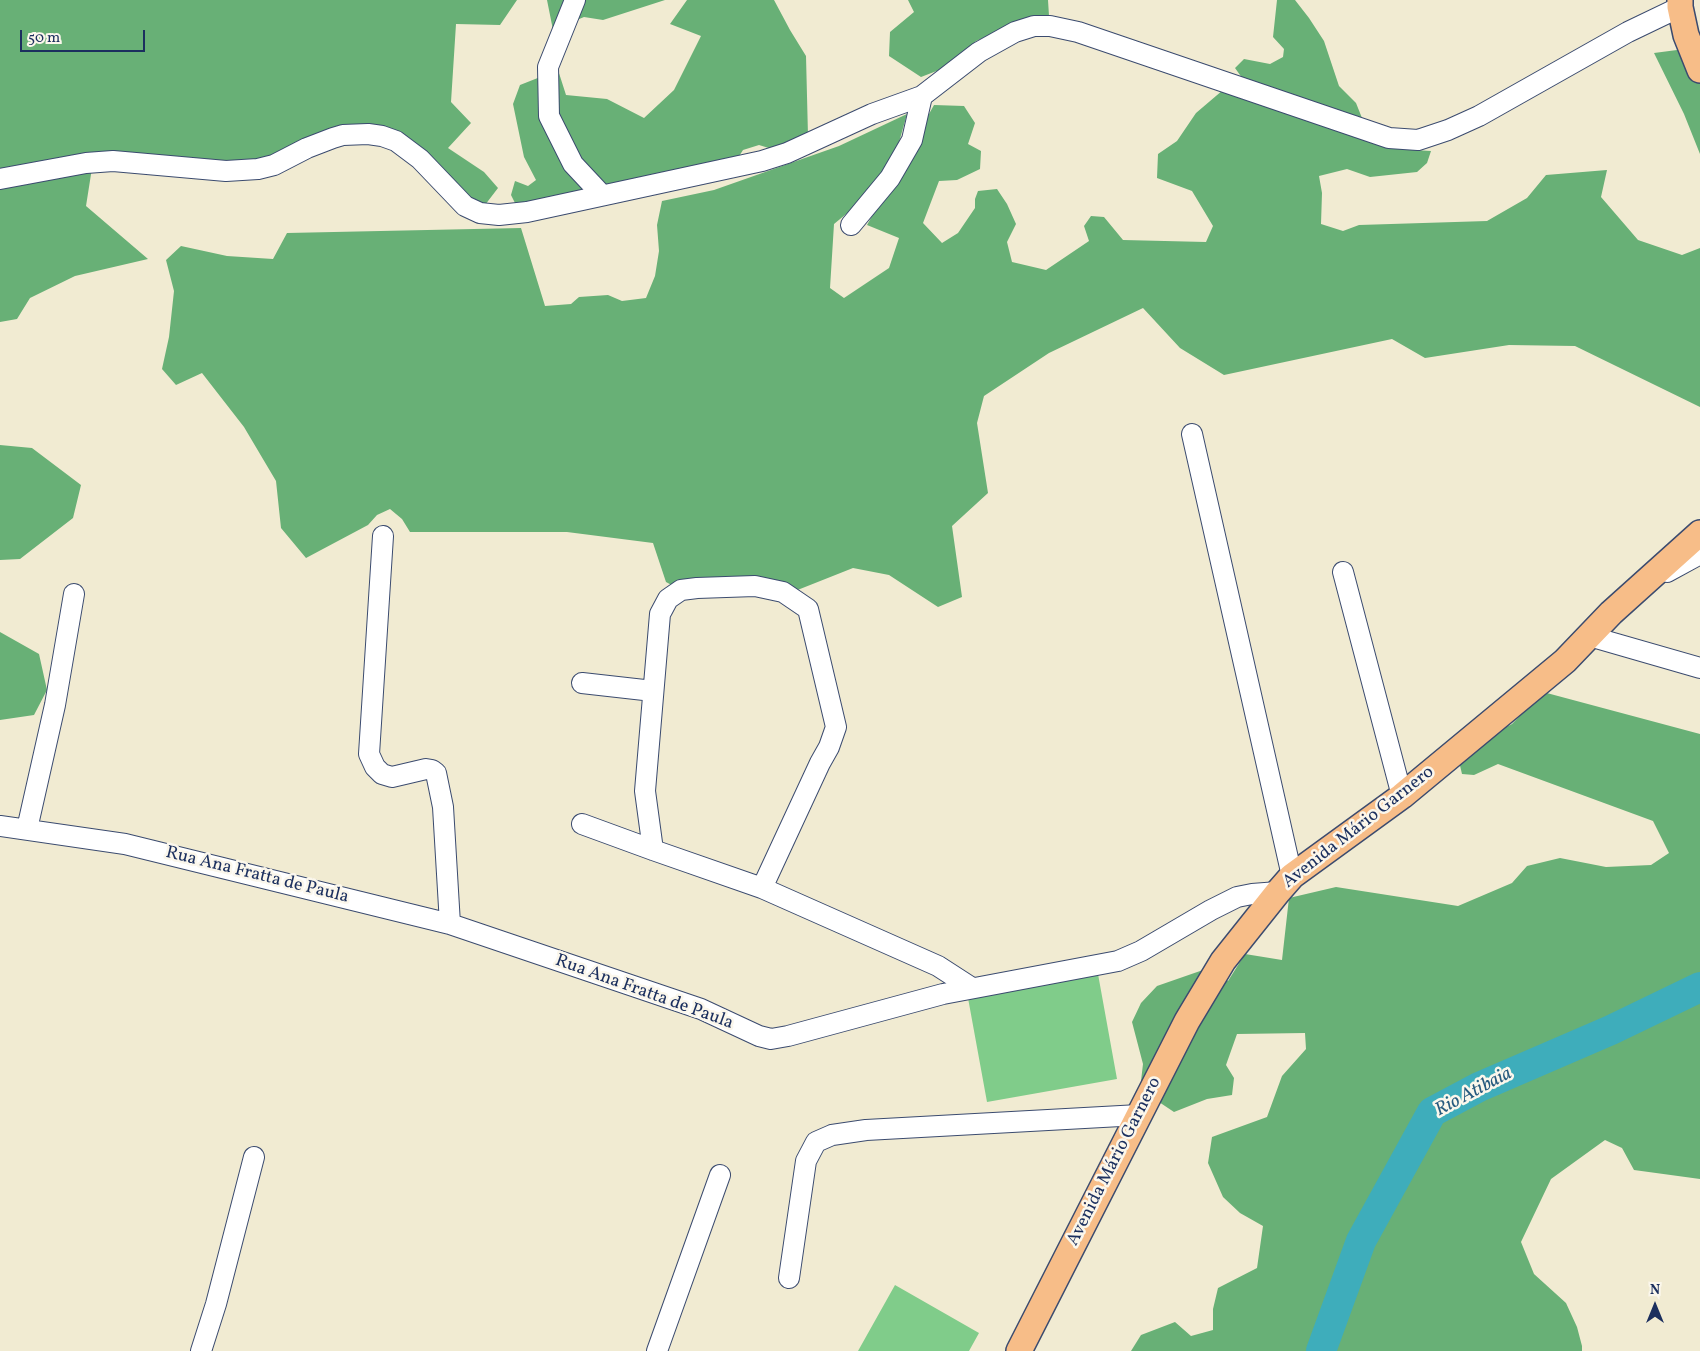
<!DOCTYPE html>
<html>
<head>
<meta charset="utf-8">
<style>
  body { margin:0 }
  #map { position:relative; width:1700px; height:1351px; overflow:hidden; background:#f1ebd2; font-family:Vollkorn,serif }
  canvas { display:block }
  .north { position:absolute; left:1630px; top:1281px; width:50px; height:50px; -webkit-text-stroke:4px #fbf7ec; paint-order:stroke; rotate:0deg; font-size:14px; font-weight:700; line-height:20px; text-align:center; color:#1b2f5e }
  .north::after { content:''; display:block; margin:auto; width:18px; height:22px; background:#1b2f5e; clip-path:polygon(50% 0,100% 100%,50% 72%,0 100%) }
  .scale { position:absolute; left:20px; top:30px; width:125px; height:22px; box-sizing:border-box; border:2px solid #1b2f5e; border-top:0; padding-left:6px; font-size:15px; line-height:18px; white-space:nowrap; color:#1b2f5e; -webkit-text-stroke:4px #fbf7ec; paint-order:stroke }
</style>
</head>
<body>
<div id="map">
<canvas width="1700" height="1351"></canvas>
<div class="north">N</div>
<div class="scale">50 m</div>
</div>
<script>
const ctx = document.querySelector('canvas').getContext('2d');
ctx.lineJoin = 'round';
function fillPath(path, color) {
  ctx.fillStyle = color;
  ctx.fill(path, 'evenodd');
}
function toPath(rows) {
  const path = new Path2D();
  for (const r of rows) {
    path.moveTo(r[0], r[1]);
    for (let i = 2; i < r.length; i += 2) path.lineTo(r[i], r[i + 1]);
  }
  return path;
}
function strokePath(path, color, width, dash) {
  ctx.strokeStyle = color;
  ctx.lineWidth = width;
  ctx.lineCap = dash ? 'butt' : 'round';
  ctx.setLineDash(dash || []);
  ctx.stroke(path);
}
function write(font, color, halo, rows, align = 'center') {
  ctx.font = font + ' Vollkorn,serif';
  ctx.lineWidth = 5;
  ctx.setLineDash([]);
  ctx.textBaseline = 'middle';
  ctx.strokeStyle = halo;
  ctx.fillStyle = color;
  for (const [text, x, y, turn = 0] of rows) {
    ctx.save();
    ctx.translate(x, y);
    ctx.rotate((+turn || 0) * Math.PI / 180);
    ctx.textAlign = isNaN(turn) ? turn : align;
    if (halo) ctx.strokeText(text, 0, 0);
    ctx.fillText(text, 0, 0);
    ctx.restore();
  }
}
fillPath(toPath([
  [1098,974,1117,1079,987,1102,968,998],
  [895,1285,979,1333,969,1351,858,1351]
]), '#80cc8a');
fillPath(toPath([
  [0,0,517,0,500,25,456,24,451,102,471,123,448,148,484,172,498,188,485,205,469,201,427,157,348,129,252,165,92,168,86,206,148,259,75,276,30,298,17,319,0,322],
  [547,0,665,0,603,20,584,17,553,30],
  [687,0,774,0,790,30,806,56,808,136,772,149,759,145,743,150,736,161,546,203,515,203,511,195,515,181,528,186,536,180,524,157,513,104,520,85,558,70,566,95,607,99,644,118,674,90,701,36,670,24],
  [908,0,1048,0,1049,16,1027,20,1009,26,976,41,947,67,921,77,889,56,890,32,914,12],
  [1277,0,1295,0,1309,18,1324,41,1339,86,1356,103,1372,143,1414,150,1431,151,1427,163,1417,172,1370,177,1347,169,1319,176,1322,193,1321,224,1343,231,1359,225,1487,221,1527,198,1546,175,1607,170,1601,197,1638,240,1682,255,1700,248,1700,407,1575,346,1509,345,1425,358,1392,339,1224,375,1180,348,1143,308,1049,353,984,396,977,423,988,493,952,526,962,597,938,607,889,575,853,568,795,591,690,595,666,582,653,543,567,532,410,532,402,519,390,509,377,515,368,525,306,558,281,528,276,481,244,427,202,373,176,385,162,369,169,337,174,291,166,260,181,246,227,256,273,259,287,233,521,228,545,306,571,304,579,297,608,295,622,301,646,298,655,276,659,251,657,225,662,201,714,190,839,146,907,114,892,167,862,201,834,224,830,288,844,298,889,268,899,238,867,225,934,105,964,106,975,123,968,144,981,151,980,169,957,180,939,181,923,223,942,243,958,233,975,208,975,199,978,191,997,189,1007,204,1016,224,1007,242,1012,262,1046,270,1089,241,1084,226,1091,216,1104,217,1123,240,1206,242,1213,226,1192,191,1157,178,1158,154,1177,141,1196,113,1223,90,1245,82,1235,68,1244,59,1270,64,1283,57,1284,49,1273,37],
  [1700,47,1700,154,1684,114,1654,53],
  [0,445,32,448,81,485,73,518,20,559,0,560],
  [0,632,39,654,47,690,34,715,0,720],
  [1543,692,1700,734,1700,1179,1634,1170,1622,1148,1605,1140,1551,1179,1521,1242,1534,1274,1566,1303,1577,1327,1582,1346,1582,1351,1131,1351,1141,1335,1175,1322,1191,1336,1213,1330,1213,1309,1218,1288,1257,1268,1263,1226,1240,1213,1223,1197,1208,1163,1212,1137,1267,1117,1282,1076,1306,1049,1305,1033,1237,1034,1226,1065,1234,1078,1232,1095,1207,1099,1174,1112,1153,1098,1141,1081,1143,1064,1132,1022,1141,1003,1157,986,1203,970,1228,981,1245,954,1282,960,1289,898,1336,887,1458,906,1512,883,1527,866,1560,858,1606,867,1651,865,1669,853,1653,821,1498,764,1474,775,1462,774,1458,757,1485,738,1512,724]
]), '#68b076');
strokePath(toPath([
  [1321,1351,1361,1241,1432,1112,1479,1087,1611,1030,1700,987]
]), '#3eadbb', 30);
const minor = toPath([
  [575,0,548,67,549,116,573,164,602,195],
  [0,179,86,163,113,161,226,171,258,169,274,165,307,148,333,138,343,135,368,134,382,136,396,141,420,159,465,206,480,213,499,215,527,212,762,161,787,153,872,114,922,96,979,52,1015,32,1034,26,1050,26,1078,32,1389,138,1418,140,1448,130,1479,116,1628,32,1680,7],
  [851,225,890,178,912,140,922,96],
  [1192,434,1292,876],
  [383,536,369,754,375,767,382,774,392,777,426,769,432,770,436,773,443,807,450,924],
  [1343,572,1402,796],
  [1667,572,1700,554],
  [1589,636,1700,668],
  [582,683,653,691],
  [582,824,653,850,762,888],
  [0,826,125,844,450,924,701,1009,759,1036,771,1039,788,1036,943,994,1118,961,1141,951,1211,910,1237,897,1252,894,1278,892],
  [27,829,55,705,74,594],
  [653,850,645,791,660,614,668,599,681,590,697,588,755,586,783,592,808,609,836,727,829,747,820,763,762,888,938,966,972,988],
  [789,1278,806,1161,816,1142,832,1135,866,1130,1139,1115],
  [201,1351,216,1304,254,1157],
  [657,1351,720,1175]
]);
const major = toPath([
  [1680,0,1680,7,1686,35,1700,70],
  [1019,1351,1187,1021,1223,961,1278,892,1292,876,1402,796,1565,661,1611,613,1700,533]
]);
strokePath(minor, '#3b4b6f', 22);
strokePath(major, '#3b4b6f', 28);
strokePath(minor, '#fff', 20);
strokePath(major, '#f7bd88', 25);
write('18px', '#1b2f5e', '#fbf7ec', [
  ["Avenida Mário Garnero",1359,828,-38],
  ["Rua Ana Fratta de Paula",257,876,14],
  ["Rua Ana Fratta de Paula",644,993,20],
  ["Avenida Mário Garnero",1115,1162,-63]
]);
write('italic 19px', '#275b7f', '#fbf7ec', [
  ["Rio Atibaia",1474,1093,-28]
]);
</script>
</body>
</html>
